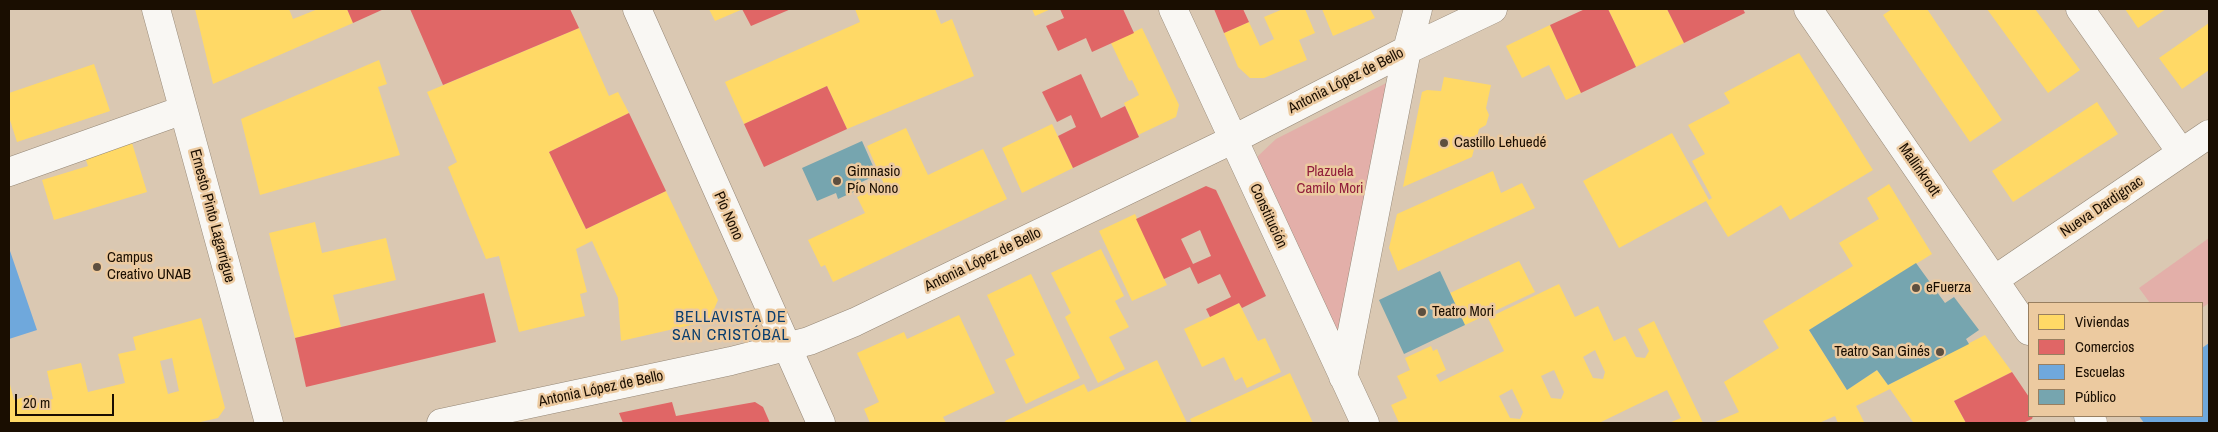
<!DOCTYPE html>
<html>
<head>
<meta charset="utf-8">
<style>
  body { margin:0 }
  #map { position:relative; width:2218px; height:432px; overflow:hidden; background:#dac8b2; font-family:"Archivo Narrow",sans-serif }
  canvas { display:block }
  .frame { position:absolute; inset:0; border:10px solid #1a0e01; pointer-events:none }
  .legend { position:absolute; left:2028px; top:302px; width:175px; height:115px; box-sizing:border-box; background:#eccaa0; border:1px solid #987f60; margin:0; padding:6px 9px; list-style:none; font-size:15px; color:#1a0e01 }
  .legend li { display:flex; align-items:center; gap:10px; height:25px }
  .legend b { width:25px; border:1px solid #987f60 }
  .scale { position:absolute; left:15px; top:394px; width:99px; height:22px; box-sizing:border-box; border:2px solid #1a0e01; border-top:0; padding-left:6px; font-size:15px; line-height:18px; white-space:nowrap; color:#1a0e01; -webkit-text-stroke:4px #eccaa0; paint-order:stroke }
</style>
</head>
<body>
<div id="map">
<canvas width="2218" height="432"></canvas>
<div class="frame"></div>
<ul class="legend">
<li><b style="height:14px;background:#ffd966"></b>Viviendas</li>
<li><b style="height:14px;background:#e06666"></b>Comercios</li>
<li><b style="height:14px;background:#6fa8dc"></b>Escuelas</li>
<li><b style="height:14px;background:#76a5af"></b>Público</li>
</ul>
<div class="scale">20 m</div>
</div>
<script>
const ctx = document.querySelector('canvas').getContext('2d');
ctx.lineJoin = 'round';
function fillPath(path, color) {
  ctx.fillStyle = color;
  ctx.fill(path, 'evenodd');
}
function toPath(rows) {
  const path = new Path2D();
  for (const r of rows) {
    path.moveTo(r[0], r[1]);
    for (let i = 2; i < r.length; i += 2) path.lineTo(r[i], r[i + 1]);
  }
  return path;
}
function strokePath(path, color, width, dash) {
  ctx.strokeStyle = color;
  ctx.lineWidth = width;
  ctx.lineCap = dash ? 'butt' : 'round';
  ctx.setLineDash(dash || []);
  ctx.stroke(path);
}
function write(font, color, halo, rows, align = 'center') {
  ctx.font = font + ' "Archivo Narrow",sans-serif';
  ctx.lineWidth = 5;
  ctx.setLineDash([]);
  ctx.textBaseline = 'middle';
  ctx.strokeStyle = halo;
  ctx.fillStyle = color;
  for (const [text, x, y, turn = 0] of rows) {
    ctx.save();
    ctx.translate(x, y);
    ctx.rotate((+turn || 0) * Math.PI / 180);
    ctx.textAlign = isNaN(turn) ? turn : align;
    if (halo) ctx.strokeText(text, 0, 0);
    ctx.fillText(text, 0, 0);
    ctx.restore();
  }
}
fillPath(toPath([
  [1414,69,1355,384,1258,167,1258,156,1276,139],
  [2209,238,2209,303,2202,308,2202,303,2150,303,2139,288]
]), '#e3afa9');
fillPath(toPath([
  [195,9,289,9,293,19,318,9,347,9,353,23,213,84],
  [709,9,743,9,715,21],
  [855,9,935,9,941,24,952,19,974,76,847,129,827,86,744,124,725,82,860,22],
  [1032,9,1051,9,1035,16],
  [1283,9,1305,9,1315,33,1299,40,1307,60,1264,78,1250,78,1238,67,1224,33,1249,22,1260,46,1274,39,1264,17],
  [1322,9,1370,9,1375,18,1333,36],
  [1608,9,1667,9,1684,43,1636,67],
  [1892,9,1927,9,2002,120,1970,142,1883,15],
  [1987,9,2035,9,2080,70,2048,93],
  [2125,9,2166,9,2138,28],
  [2209,23,2209,70,2182,89,2159,58],
  [1550,25,1581,93,1566,100,1549,65,1522,78,1506,46],
  [579,28,609,96,618,92,629,113,549,152,586,229,666,191,718,300,709,321,621,341,618,298,592,241,576,249,587,292,580,294,585,316,519,332,499,256,486,259,448,167,457,162,427,92],
  [1142,28,1179,105,1176,117,1138,135,1124,103,1139,95,1132,80,1129,81,1111,43],
  [1799,53,1873,170,1790,220,1781,205,1728,237,1706,201,1619,248,1583,181,1672,133,1709,200,1712,198,1692,161,1705,154,1688,125,1730,103,1724,93],
  [379,60,387,84,378,87,400,155,260,195,241,119],
  [94,64,110,111,17,142,9,117,9,93],
  [1444,77,1491,85,1486,108,1489,115,1486,125,1479,129,1472,157,1403,187,1422,92,1427,90,1441,91],
  [2097,102,2118,134,2013,202,1992,171],
  [1052,124,1073,168,1022,193,1002,148],
  [906,128,928,175,983,149,1007,199,833,282,825,265,821,267,808,240,865,213,857,197,884,184,867,146],
  [132,143,147,192,54,220,42,180,88,166,85,157],
  [1493,171,1501,193,1522,183,1535,208,1398,271,1389,248,1397,214],
  [1889,184,1932,254,1809,330,1847,390,1877,370,1888,385,1985,335,2012,372,1954,401,1966,423,1913,422,1890,389,1856,406,1864,422,1861,423,1838,423,1835,416,1819,423,1713,423,1739,412,1724,382,1779,348,1763,321,1853,266,1839,243,1879,219,1867,198],
  [1135,214,1167,285,1132,301,1099,231],
  [315,222,322,253,386,238,396,280,333,295,341,327,295,338,269,233],
  [1101,249,1124,296,1115,301,1129,327,1109,337,1125,369,1098,383,1065,317,1071,313,1051,273],
  [1519,261,1535,292,1465,325,1450,293],
  [1031,274,1080,378,1026,404,1005,360,1015,355,987,295],
  [1559,284,1575,317,1598,306,1614,341,1625,336,1636,357,1645,358,1649,351,1638,329,1654,321,1703,423,1669,423,1681,418,1667,390,1599,423,1399,423,1391,405,1407,398,1397,376,1410,370,1405,358,1431,346,1433,351,1437,349,1446,370,1436,375,1440,382,1504,351,1488,318],
  [1595,350,1605,372,1603,379,1593,378,1583,357],
  [1554,370,1564,392,1561,399,1551,398,1541,376],
  [1512,389,1523,412,1520,419,1510,418,1499,396],
  [1239,303,1258,341,1265,338,1281,372,1247,388,1242,377,1235,381,1224,357,1202,367,1184,329],
  [959,315,995,393,943,417,946,423,870,423,864,409,879,402,857,353,904,332,907,339],
  [201,318,225,408,218,418,196,423,9,423,9,381,14,400,32,395,34,404,53,399,47,371,81,363,88,392,125,383,118,354,136,350,133,337],
  [172,358,179,391,168,394,160,361],
  [1157,360,1187,423,1006,423,1005,421,1084,384,1088,392],
  [1290,373,1313,423,1192,423,1190,419]
]), '#ffd966');
fillPath(toPath([
  [347,9,384,9,353,23],
  [410,9,570,9,579,28,443,85],
  [742,9,791,9,751,26],
  [1060,9,1123,9,1134,33,1092,52,1086,38,1058,51,1046,26,1064,18],
  [1214,9,1243,9,1249,22,1224,33],
  [1585,9,1608,9,1636,67,1581,93,1550,25],
  [1667,9,1743,9,1745,13,1684,43],
  [1081,74,1101,118,1125,106,1139,137,1073,168,1058,136,1076,127,1071,115,1057,122,1042,92],
  [827,86,847,129,764,167,744,124],
  [629,113,666,191,586,229,549,152],
  [1206,186,1216,190,1266,296,1242,308,1239,303,1210,317,1206,309,1231,297,1220,274,1198,284,1190,267,1164,279,1136,219],
  [1200,230,1211,256,1193,264,1181,239],
  [484,293,496,342,306,387,295,338],
  [2012,372,2029,397,2029,416,2033,416,2032,419,2023,423,1966,423,1954,401],
  [672,402,676,416,755,402,763,407,770,423,623,423,619,413]
]), '#e06666');
fillPath(toPath([
  [9,248,37,330,9,339],
  [2209,343,2209,423,2144,423,2139,416,2202,416,2202,348]
]), '#6fa8dc');
fillPath(toPath([
  [862,141,877,175,857,184,860,189,838,199,836,193,817,201,802,168],
  [1916,263,1945,303,1954,297,1979,330,1966,339,1969,344,1888,385,1877,370,1847,390,1809,330],
  [1440,271,1465,325,1404,354,1379,300]
]), '#76a5af');
const street = toPath([
  [156,9,269,423],
  [1173,9,1365,423],
  [1808,9,2029,331],
  [2080,9,2181,152],
  [9,172,183,110],
  [1994,280,2209,134],
  [1343,377,1407,50,1418,9],
  [2088,416,2093,423],
  [441,423,731,361,809,341,855,322,1232,140,1407,50,1493,9]
]);
const secondary = toPath([
  [637,9,821,423]
]);
strokePath(street, '#958776', 29);
strokePath(secondary, '#958776', 29);
strokePath(street, '#f9f7f3', 28);
strokePath(secondary, '#f9f7f3', 28);
for (const [x, y, r, color] of [
  [1444,143,5,"#5d4f3f"],
  [837,181,5,"#5d4f3f"],
  [97,267,5,"#5d4f3f"],
  [1916,288,5,"#5d4f3f"],
  [1422,312,5,"#5d4f3f"],
  [1940,352,5,"#5d4f3f"]
]) {
  const dot = new Path2D();
  dot.arc(x, y, r, 0, 2 * Math.PI);
  ctx.fillStyle = color;
  ctx.fill(dot);
  strokePath(dot, '#eccaa0', 2);
}
write('15px', '#1a0e01', '#eccaa0', [
  ["Antonia López de Bello",1346,81,-27],
  ["Mallinkrodt",1919,170,55],
  ["Nueva Dardignac",2102,207,-34],
  ["Ernesto Pinto Lagarrigue",212,216,75],
  ["Pío Nono",728,216,66],
  ["Constitución",1268,216,65],
  ["Antonia López de Bello",983,260,-26],
  ["Antonia López de Bello",601,389,-12]
]);
write('15px', '#1a0e01', '#eccaa0', [
  ["Castillo Lehuedé",1454,143],
  ["Gimnasio",847,172],
  ["Pío Nono",847,189],
  ["Campus",107,258],
  ["Creativo UNAB",107,275],
  ["eFuerza",1926,288],
  ["Teatro Mori",1432,312],
  ["Teatro San Ginés",1930,352,"right"]
], 'left');
write('15px', '#911e3b', '#eccaa0', [
  ["Plazuela",1330,172],
  ["Camilo Mori",1330,189]
]);
ctx.letterSpacing = '1px';
write('16px', '#083d6e', '#eccaa0', [
  ["BELLAVISTA DE",731,318],
  ["SAN CRISTÓBAL",731,336]
]);
ctx.letterSpacing = '0px';
</script>
</body>
</html>
